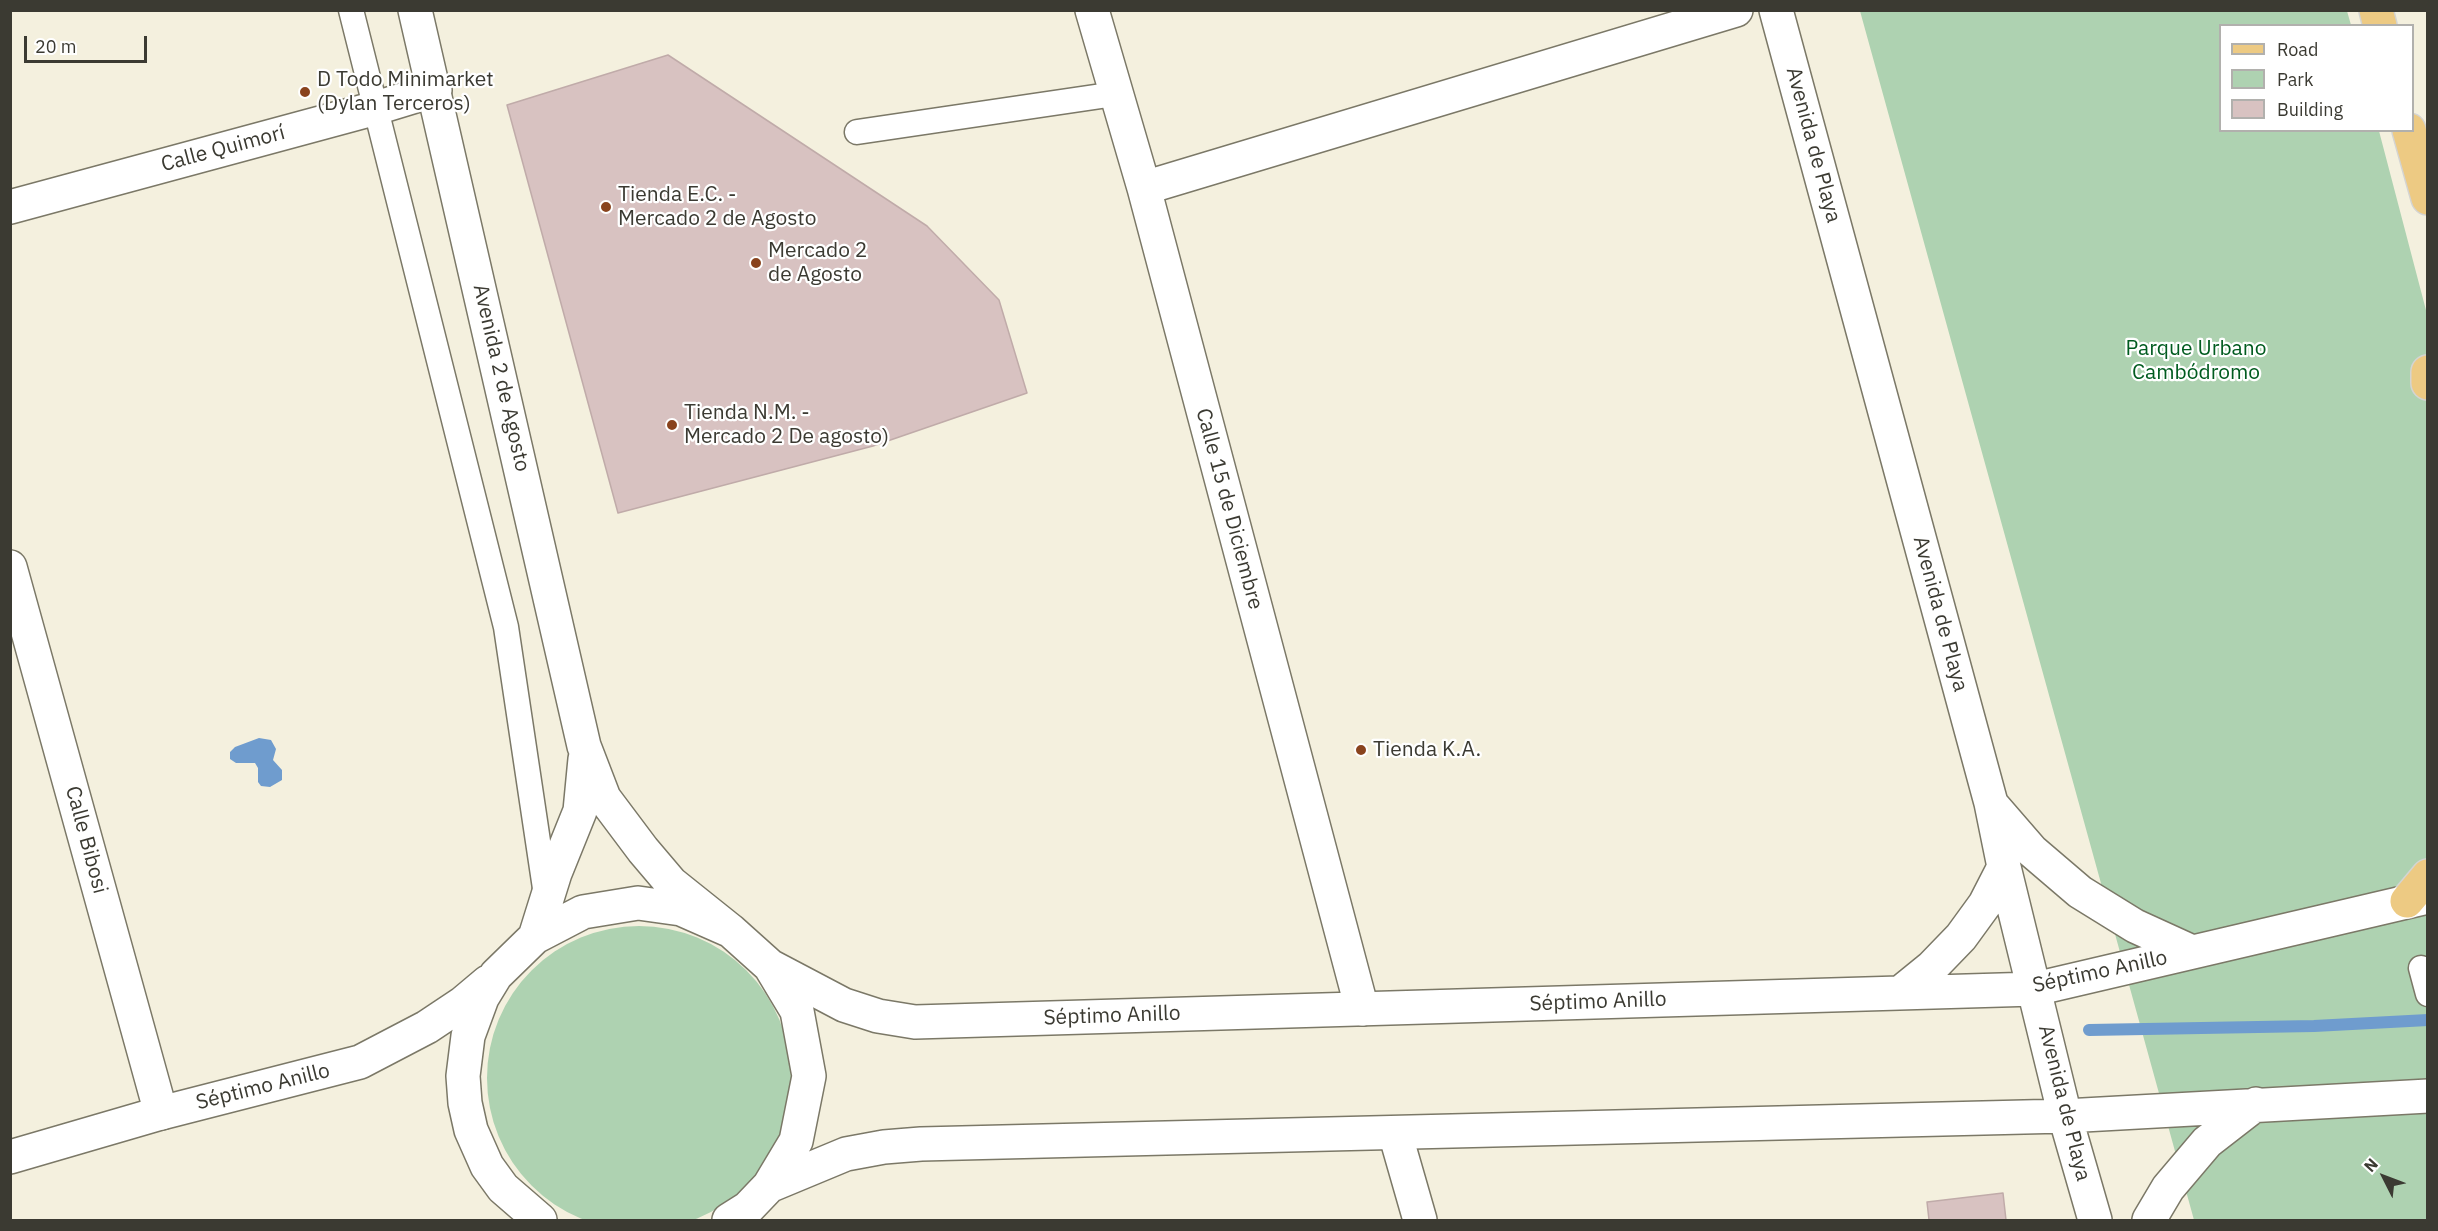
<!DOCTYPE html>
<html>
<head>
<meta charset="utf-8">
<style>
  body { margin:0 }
  #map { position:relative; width:2438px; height:1231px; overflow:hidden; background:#f4f0de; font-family:"IBM Plex Sans",sans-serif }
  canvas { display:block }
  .frame { position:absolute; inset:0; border:12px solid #3b3a32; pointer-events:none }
  .legend { position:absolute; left:2219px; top:24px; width:195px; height:108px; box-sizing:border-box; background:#fff; border:2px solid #b1b0ad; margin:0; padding:8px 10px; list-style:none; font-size:18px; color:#3b3a32 }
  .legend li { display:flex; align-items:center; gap:12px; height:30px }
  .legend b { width:30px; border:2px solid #b1b0ad }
  .north { position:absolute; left:2354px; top:1147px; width:60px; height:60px; -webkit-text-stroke:4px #fff; paint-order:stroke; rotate:312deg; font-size:16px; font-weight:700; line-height:24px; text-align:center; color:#3b3a32 }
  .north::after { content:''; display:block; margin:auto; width:21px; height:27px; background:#3b3a32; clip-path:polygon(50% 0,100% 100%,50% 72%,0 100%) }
  .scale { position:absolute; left:24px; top:36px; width:123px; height:27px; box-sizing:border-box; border:3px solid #3b3a32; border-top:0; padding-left:8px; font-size:18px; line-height:21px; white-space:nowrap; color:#3b3a32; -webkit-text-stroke:4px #fff; paint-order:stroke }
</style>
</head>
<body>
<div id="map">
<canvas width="2438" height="1231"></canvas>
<div class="frame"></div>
<ul class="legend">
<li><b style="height:8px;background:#edca83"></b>Road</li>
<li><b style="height:16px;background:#aed2b1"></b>Park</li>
<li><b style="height:16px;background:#d8c2c1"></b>Building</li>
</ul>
<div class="north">N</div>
<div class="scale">20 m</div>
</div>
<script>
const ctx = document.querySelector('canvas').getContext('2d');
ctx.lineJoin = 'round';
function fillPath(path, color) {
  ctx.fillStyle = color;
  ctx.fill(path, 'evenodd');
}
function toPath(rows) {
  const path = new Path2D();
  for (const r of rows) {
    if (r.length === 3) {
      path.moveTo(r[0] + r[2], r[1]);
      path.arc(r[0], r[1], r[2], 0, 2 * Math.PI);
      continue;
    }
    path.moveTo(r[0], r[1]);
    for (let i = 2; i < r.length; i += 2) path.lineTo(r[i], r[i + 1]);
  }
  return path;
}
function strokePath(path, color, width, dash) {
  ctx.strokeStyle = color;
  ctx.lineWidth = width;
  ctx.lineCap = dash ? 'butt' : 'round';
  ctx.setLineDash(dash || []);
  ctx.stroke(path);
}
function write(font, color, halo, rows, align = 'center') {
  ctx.font = font + ' "IBM Plex Sans",sans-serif';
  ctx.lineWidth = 4.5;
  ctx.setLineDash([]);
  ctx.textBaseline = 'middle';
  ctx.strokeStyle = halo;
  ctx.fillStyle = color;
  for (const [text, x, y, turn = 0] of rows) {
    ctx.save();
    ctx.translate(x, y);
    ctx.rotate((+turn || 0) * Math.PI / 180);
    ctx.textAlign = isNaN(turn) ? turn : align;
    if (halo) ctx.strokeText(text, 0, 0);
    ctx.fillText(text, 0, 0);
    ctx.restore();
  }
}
fillPath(toPath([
  [1860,11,2347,11,2351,25,2220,26,2220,130,2379,131,2427,314,2427,1220,2194,1220],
  [639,1078,152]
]), '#aed2b1');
fillPath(toPath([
  [259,738,271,740,276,749,273,760,282,770,282,780,270,787,261,786,258,782,258,768,255,763,236,763,230,759,230,752,235,747]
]), '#6f9cce');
strokePath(toPath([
  [2089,1030,2314,1026,2428,1020]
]), '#6f9cce', 12);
const building = toPath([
  [668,55,927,226,999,300,1027,393,873,446,618,513,507,105,668,55],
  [2003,1193,2006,1220,1929,1220,1927,1202,2003,1193]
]);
fillPath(building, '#d8c2c1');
strokePath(building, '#c0aba9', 1.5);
const lane = toPath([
  [351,10,506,627,546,895],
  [857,132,1115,94],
  [2421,968,2428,994]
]);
const street = toPath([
  [1092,10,1144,188,1362,1009],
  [1144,188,1736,10],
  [10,207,376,108,435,90],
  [10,567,161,1113],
  [1395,1133,1420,1220]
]);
const secondary = toPath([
  [415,10,584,746,604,798,643,850,671,883,731,931],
  [1776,10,1991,803,2004,867,2065,1116,2095,1220],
  [1993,806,2032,851,2080,892,2135,926,2192,952],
  [535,937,555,873,580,811,585,759],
  [770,966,844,1005,878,1016,915,1022,2035,989,2428,897],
  [1900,993,1932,967,1961,937,1985,904,2004,867],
  [10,1157,161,1113,360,1062,427,1027,463,1003,488,982],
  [769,1186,846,1154,884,1147,921,1144,2065,1116,2428,1096],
  [540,1220,503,1188,487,1166,471,1130,465,1103,463,1076,468,1036,482,998,496,975,535,937,583,912,638,903,681,909,731,931,770,966,797,1011,809,1076,796,1141,769,1186,748,1208,729,1220],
  [2149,1220,2168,1188,2207,1142,2256,1104]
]);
const primary = toPath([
  [2376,10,2380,26],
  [2409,130,2428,198],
  [2428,372,2428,383],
  [2407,901,2428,876]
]);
strokePath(lane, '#7b7867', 27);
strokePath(street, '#7b7867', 36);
strokePath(secondary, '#7b7867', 36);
strokePath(primary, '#d4d4d2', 36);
strokePath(lane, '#fff', 24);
strokePath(street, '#fff', 33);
strokePath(secondary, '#fff', 33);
strokePath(primary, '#edca83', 33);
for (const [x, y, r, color] of [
  [305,92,6,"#89431d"],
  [606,207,6,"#89431d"],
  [756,263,6,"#89431d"],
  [672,425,6,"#89431d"],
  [1361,750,6,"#89431d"]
]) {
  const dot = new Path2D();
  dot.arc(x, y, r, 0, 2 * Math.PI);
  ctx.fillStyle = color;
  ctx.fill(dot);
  strokePath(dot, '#fff', 2);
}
write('21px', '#3b3a32', '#fff', [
  ["D Todo Minimarket",317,80],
  ["(Dylan Terceros)",317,104],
  ["Tienda E.C. -",618,195],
  ["Mercado 2 de Agosto",618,219],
  ["Mercado 2",768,251],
  ["de Agosto",768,275],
  ["Tienda N.M. -",684,413],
  ["Mercado 2 De agosto)",684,437],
  ["Tienda K.A.",1373,750]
], 'left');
write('21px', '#3b3a32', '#fff', [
  ["Avenida de Playa",1813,145,75],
  ["Calle Quimorí",223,149,-15],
  ["Avenida 2 de Agosto",501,378,77],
  ["Calle 15 de Diciembre",1229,509,75],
  ["Avenida de Playa",1940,614,75],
  ["Calle Bibosi",86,840,75],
  ["Séptimo Anillo",2100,972,-12],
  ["Séptimo Anillo",1598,1002,-2],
  ["Séptimo Anillo",1112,1016,-2],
  ["Séptimo Anillo",263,1087,-14],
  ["Avenida de Playa",2064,1103,76]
]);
write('21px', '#005b1f', '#fff', [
  ["Parque Urbano",2196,349],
  ["Cambódromo",2196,373]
]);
</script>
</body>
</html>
